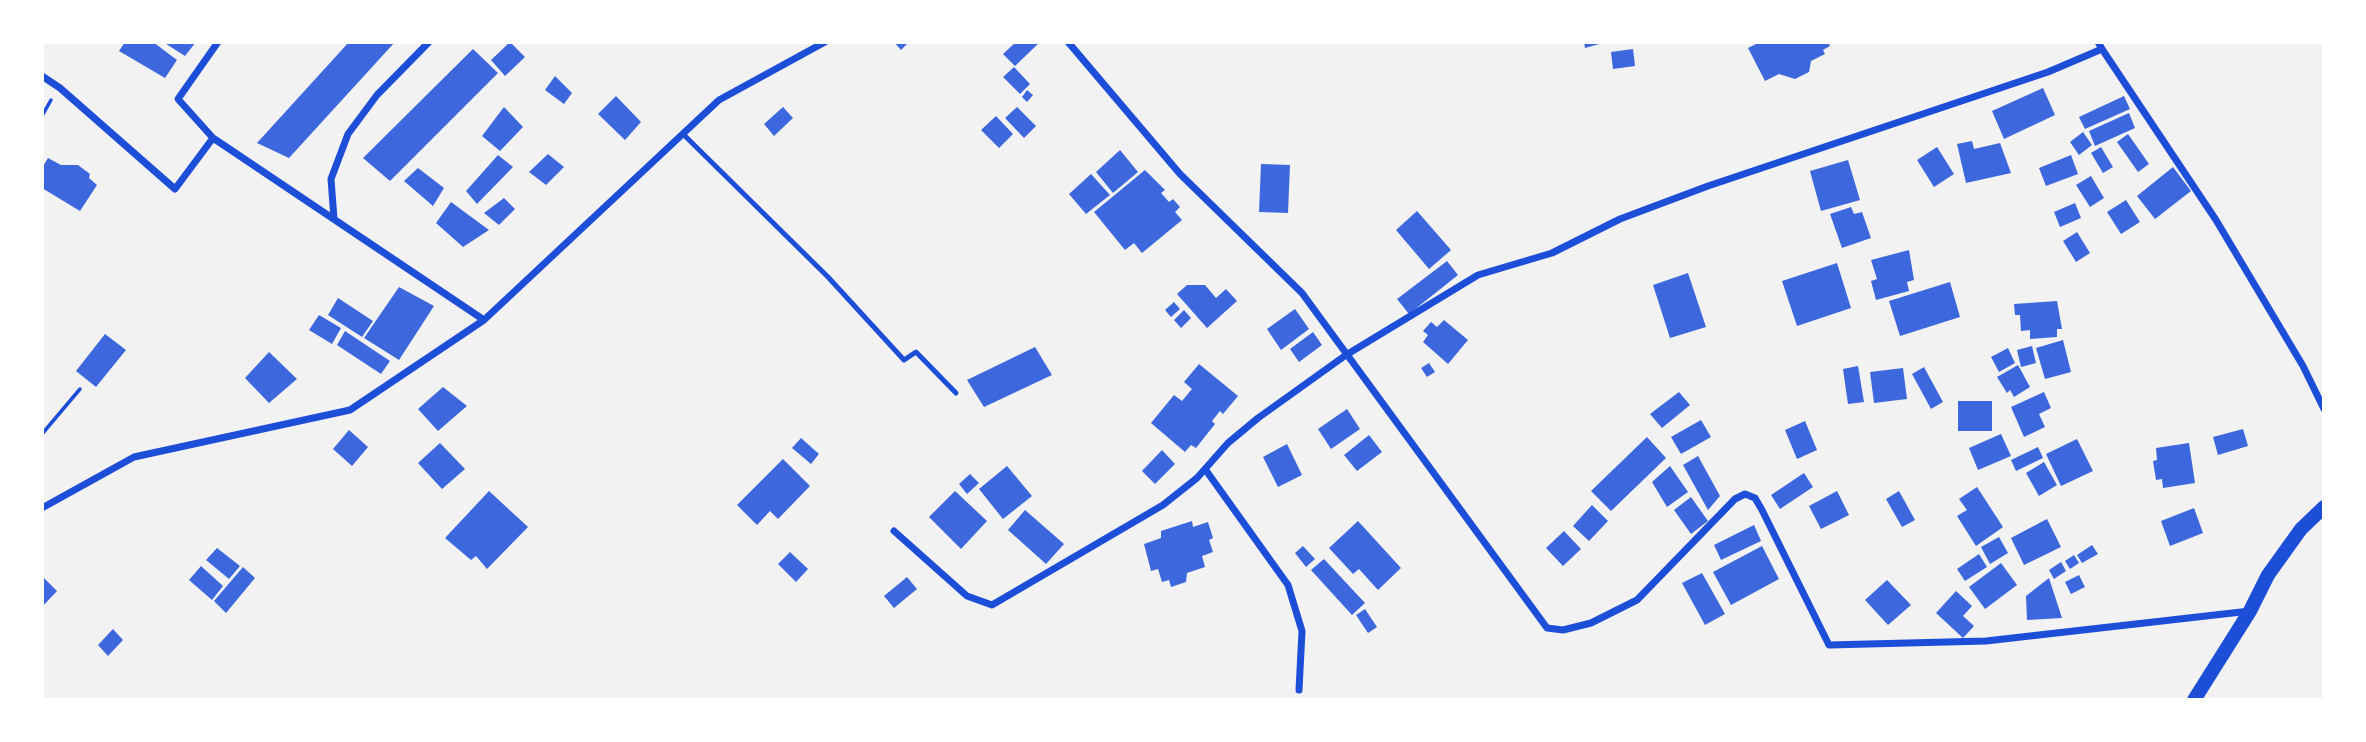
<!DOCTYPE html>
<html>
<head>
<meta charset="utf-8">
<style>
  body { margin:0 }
  #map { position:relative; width:2366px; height:742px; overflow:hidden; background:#f2f2f2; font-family:"Nunito Sans",sans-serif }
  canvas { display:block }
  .frame { position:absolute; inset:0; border:44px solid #fff; pointer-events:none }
</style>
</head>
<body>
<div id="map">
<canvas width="2366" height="742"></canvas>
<div class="frame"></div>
</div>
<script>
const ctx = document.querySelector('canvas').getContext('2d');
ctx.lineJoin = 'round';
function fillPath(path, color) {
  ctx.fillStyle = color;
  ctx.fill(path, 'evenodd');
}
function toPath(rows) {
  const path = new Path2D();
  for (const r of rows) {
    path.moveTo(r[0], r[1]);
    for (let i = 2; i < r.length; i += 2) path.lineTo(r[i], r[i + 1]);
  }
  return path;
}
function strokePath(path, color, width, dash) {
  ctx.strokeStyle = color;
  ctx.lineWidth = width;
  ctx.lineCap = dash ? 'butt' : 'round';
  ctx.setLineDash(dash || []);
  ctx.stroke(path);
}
fillPath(toPath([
  [125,42,153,42,177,60,165,78,119,51],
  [163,42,196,42,185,56],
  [349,42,395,42,289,158,257,143],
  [510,42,525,57,505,76,491,60],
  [894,42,909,42,901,50],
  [1016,42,1040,42,1015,66,1003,54],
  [1584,42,1603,42,1603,43,1585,48],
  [1760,42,1828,42,1830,46,1823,50,1825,54,1811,61,1809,72,1795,79,1779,74,1765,81,1748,48],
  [473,49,498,73,390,181,363,158],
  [1633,49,1635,66,1613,69,1611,52],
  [1014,67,1030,84,1020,94,1003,77],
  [555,76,572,93,564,104,545,90],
  [2043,88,2055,115,2004,139,1992,111],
  [1027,90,1033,95,1027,102,1022,97],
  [616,96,641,122,625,140,598,114],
  [2124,96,2130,109,2085,129,2079,117],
  [504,107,523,127,500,151,482,136],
  [783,107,793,118,774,136,764,124],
  [1017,107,1036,126,1024,138,1005,118],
  [2129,113,2135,128,2095,146,2089,131],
  [996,116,1013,134,999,148,981,130],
  [2083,132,2092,145,2079,155,2070,142],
  [2128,134,2149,164,2138,172,2117,142],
  [1972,141,1974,149,2000,143,2011,173,1966,183,1957,144],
  [1937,147,1954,174,1934,187,1917,160],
  [2101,147,2113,167,2103,173,2091,153],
  [1120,150,1138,172,1113,193,1096,172],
  [548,154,564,167,546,185,529,172],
  [498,155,513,167,477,204,466,191],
  [2071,155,2078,174,2046,186,2039,168],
  [48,158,61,165,78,165,90,174,89,178,97,185,80,211,42,188,42,168],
  [1848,160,1860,200,1821,211,1810,171],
  [1261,164,1290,165,1288,213,1259,212],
  [2173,167,2191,191,2155,219,2137,196],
  [418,168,444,188,433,206,404,181],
  [1145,170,1165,190,1161,193,1169,202,1173,199,1180,207,1175,212,1182,220,1142,253,1134,243,1125,250,1094,212],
  [1091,174,1110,195,1086,214,1069,194],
  [2091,176,2104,198,2090,207,2076,185],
  [504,198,515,209,499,225,484,213],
  [2126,200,2140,222,2121,234,2107,212],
  [451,202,489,230,463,247,436,223],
  [2075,203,2081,218,2060,227,2054,212],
  [1851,207,1854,214,1862,212,1871,238,1842,248,1830,214],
  [1417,211,1451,250,1429,269,1396,230],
  [2077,232,2090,253,2076,262,2063,241],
  [1909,250,1914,280,1907,282,1909,291,1876,300,1871,281,1877,279,1871,260],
  [1447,261,1458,275,1409,314,1397,299],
  [1837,263,1851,308,1797,326,1782,281],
  [1688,273,1706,327,1670,338,1653,285],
  [1950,282,1960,317,1900,336,1889,301],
  [1187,285,1205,285,1216,298,1226,289,1237,301,1207,328,1177,294],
  [399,287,434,306,399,360,364,338],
  [338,298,373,321,362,337,328,315],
  [2057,301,2062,329,2057,329,2057,337,2030,339,2030,330,2021,331,2020,315,2015,315,2014,304],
  [1174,302,1180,309,1171,317,1165,310],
  [1295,309,1309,329,1281,350,1267,329],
  [1184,310,1191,318,1181,328,1174,320],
  [319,315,341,328,332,344,309,330],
  [1444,320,1468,340,1448,364,1423,342,1428,335,1423,331,1431,322,1437,327],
  [345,331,390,361,381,374,337,345],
  [1313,332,1322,345,1299,362,1290,349],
  [105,334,126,350,96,387,76,371],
  [2063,340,2071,372,2045,379,2036,348],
  [2032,346,2036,363,2021,367,2017,350],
  [1035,347,1052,375,984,407,967,380],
  [2008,348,2015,363,1999,372,1991,357],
  [269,352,297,379,269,403,245,378],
  [1429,363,1435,372,1427,377,1421,368],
  [1199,364,1238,396,1223,414,1220,411,1212,421,1215,424,1196,448,1191,445,1185,452,1151,423,1174,395,1182,401,1192,389,1184,382],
  [2018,365,2030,387,2014,397,2010,390,2007,393,1997,377],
  [1858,366,1864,402,1848,404,1843,369],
  [1924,367,1943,402,1931,409,1912,374],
  [1903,368,1907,399,1874,403,1870,372],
  [443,387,467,406,438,431,418,409],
  [1679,392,1690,405,1662,428,1650,414],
  [2044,392,2051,408,2039,414,2045,427,2024,437,2011,407],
  [1958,401,1992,401,1992,431,1958,431],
  [1347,409,1360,429,1331,449,1318,429],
  [1701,420,1711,437,1681,454,1671,437],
  [1805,421,1817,450,1797,459,1785,430],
  [2243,429,2248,446,2218,455,2213,437],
  [349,430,368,447,352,466,333,449],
  [2001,434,2011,456,1978,470,1969,448],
  [1369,435,1382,452,1357,471,1344,455],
  [1647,437,1666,458,1611,511,1591,491],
  [801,438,819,454,811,464,792,448],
  [2077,439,2093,471,2061,486,2046,454],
  [440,443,465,469,442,489,418,463],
  [2189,443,2195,483,2163,488,2162,479,2156,480,2153,461,2157,460,2156,448],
  [1287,444,1302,475,1278,487,1263,457],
  [2038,447,2043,458,2016,471,2011,460],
  [1162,450,1175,464,1155,484,1142,471],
  [1698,456,1720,496,1708,510,1683,465],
  [783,459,810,486,778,519,770,511,757,525,737,505],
  [2044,462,2057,485,2039,496,2026,473],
  [1007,466,1032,496,1003,519,979,489],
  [1670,466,1688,492,1667,507,1652,482],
  [1804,473,1813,487,1780,509,1771,495],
  [970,474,979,483,967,494,959,484],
  [1977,487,2003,527,1976,546,1957,516,1967,510,1959,499],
  [489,491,528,527,487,569,476,556,471,560,445,538],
  [955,491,987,521,961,549,929,517],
  [1837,491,1849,515,1821,529,1809,506],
  [1899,491,1915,520,1902,527,1886,499],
  [1691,497,1708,521,1691,534,1674,510],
  [1592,505,1608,521,1589,541,1573,526],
  [2194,508,2203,533,2170,546,2161,521],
  [1025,510,1064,544,1046,564,1008,530],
  [2047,519,2061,547,2024,565,2011,538],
  [1192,521,1193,527,1208,522,1213,538,1209,540,1213,552,1202,556,1205,567,1187,573,1186,582,1171,587,1169,580,1162,582,1158,569,1151,571,1144,544,1161,538,1161,531],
  [1358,521,1401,568,1378,590,1359,569,1353,574,1329,548],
  [1754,525,1761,541,1721,560,1714,545],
  [1564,531,1581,549,1563,566,1546,548],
  [1999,537,2008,553,1990,564,1981,547],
  [2092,545,2098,554,2082,563,2077,555],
  [1303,546,1315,559,1306,567,1295,553],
  [1762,546,1779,579,1731,605,1713,572],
  [217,548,240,566,229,579,206,560],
  [790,552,808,569,796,582,778,564],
  [1979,554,1987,567,1965,581,1957,569],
  [2074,555,2079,563,2070,569,2065,561],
  [1324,559,1365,603,1352,615,1311,570],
  [2061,562,2066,571,2054,579,2049,570],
  [2001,563,2017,585,1985,609,1969,587],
  [201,566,223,586,212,600,189,580],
  [243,567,255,578,226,613,214,601],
  [1702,573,1725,614,1705,625,1682,583],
  [2079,575,2085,587,2071,594,2065,582],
  [42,576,57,591,42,607],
  [907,577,917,589,894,608,884,596],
  [2049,578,2062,618,2027,620,2026,596],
  [1887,580,1911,605,1888,625,1865,600],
  [1956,591,1972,606,1963,616,1974,626,1963,638,1936,613],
  [1365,609,1377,627,1368,633,1356,615],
  [113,629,123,640,108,656,98,645]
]), '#3d67dc');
strokePath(toPath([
  [42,116,51,100],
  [42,434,80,389]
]), '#1d4ed8', 3.5);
strokePath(toPath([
  [683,134,828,277,904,360,916,352,956,393]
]), '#1d4ed8', 5);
strokePath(toPath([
  [1068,42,1180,174,1302,293,1547,628,1563,630,1591,623,1637,600,1735,499,1745,494,1755,498,1762,510,1829,645,1986,641,2250,611],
  [2102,49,2216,220,2303,366,2324,409],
  [42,76,60,88,175,189,213,138,484,320],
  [213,138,178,99,218,42],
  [334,219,331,179,348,134,377,95,429,42],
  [1205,469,1288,585,1302,631,1299,690],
  [42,508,134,457,350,410,484,320,719,100,825,42],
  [894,531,967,596,992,605,1163,505,1197,478,1228,443,1258,418,1346,355,1478,275,1552,253,1620,219,1708,186,2048,72,2102,49,2098,42]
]), '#1d4ed8', 7);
strokePath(toPath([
  [2194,700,2250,611,2268,575,2301,529,2324,507]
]), '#1d4ed8', 14);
</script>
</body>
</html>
